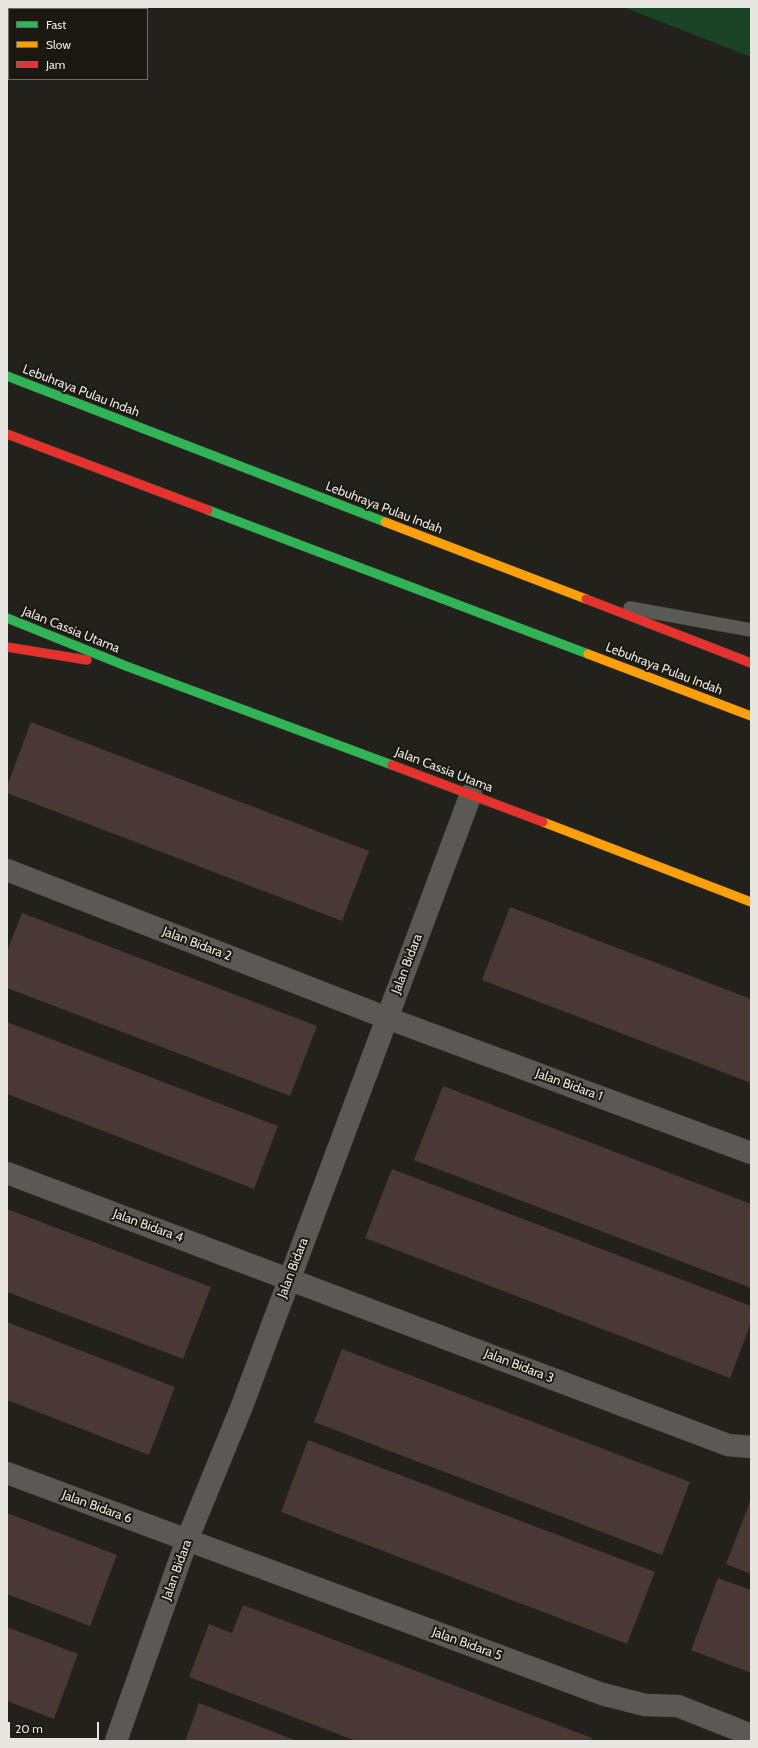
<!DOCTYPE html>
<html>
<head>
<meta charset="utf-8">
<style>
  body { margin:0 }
  #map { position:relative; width:758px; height:1748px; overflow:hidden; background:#22211b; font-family:Cabin,sans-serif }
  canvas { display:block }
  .frame { position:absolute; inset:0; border:8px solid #e8e6e0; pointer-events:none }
  .legend { position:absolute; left:8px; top:8px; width:140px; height:72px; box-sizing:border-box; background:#1b190f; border:1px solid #6d6b63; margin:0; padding:5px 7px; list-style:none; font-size:12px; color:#e8e6e0 }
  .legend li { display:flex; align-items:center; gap:8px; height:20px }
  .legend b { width:20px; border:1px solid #6d6b63 }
  .scale { position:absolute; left:8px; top:1722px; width:91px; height:18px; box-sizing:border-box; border:2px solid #e8e6e0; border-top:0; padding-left:5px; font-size:12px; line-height:14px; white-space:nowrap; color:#e8e6e0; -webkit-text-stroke:3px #1b190f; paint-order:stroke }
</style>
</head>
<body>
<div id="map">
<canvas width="758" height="1748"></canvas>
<div class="frame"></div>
<ul class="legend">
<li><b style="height:5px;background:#30b455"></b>Fast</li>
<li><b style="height:5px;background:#ff9f0a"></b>Slow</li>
<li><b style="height:5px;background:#e5322d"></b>Jam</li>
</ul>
<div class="scale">20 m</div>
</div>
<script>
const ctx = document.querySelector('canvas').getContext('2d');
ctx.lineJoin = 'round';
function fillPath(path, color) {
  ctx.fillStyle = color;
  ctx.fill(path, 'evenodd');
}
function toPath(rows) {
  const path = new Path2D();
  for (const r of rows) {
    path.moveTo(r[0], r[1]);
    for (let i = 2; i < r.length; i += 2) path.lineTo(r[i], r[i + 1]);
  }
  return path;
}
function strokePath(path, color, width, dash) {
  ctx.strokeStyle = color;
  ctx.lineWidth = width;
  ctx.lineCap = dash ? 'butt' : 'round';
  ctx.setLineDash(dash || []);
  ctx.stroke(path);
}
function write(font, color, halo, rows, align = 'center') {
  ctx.font = font + ' Cabin,sans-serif';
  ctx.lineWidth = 4;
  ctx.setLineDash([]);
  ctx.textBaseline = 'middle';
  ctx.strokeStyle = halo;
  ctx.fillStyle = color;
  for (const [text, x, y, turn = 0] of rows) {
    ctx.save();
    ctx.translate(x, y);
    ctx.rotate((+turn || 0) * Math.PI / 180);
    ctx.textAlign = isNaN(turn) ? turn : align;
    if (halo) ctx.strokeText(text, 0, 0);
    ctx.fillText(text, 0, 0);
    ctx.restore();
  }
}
fillPath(toPath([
  [623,7,751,7,751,57]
]), '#1b4325');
fillPath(toPath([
  [31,722,369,851,342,921,7,793,7,786],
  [510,907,751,999,751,1083,482,980],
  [22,913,317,1026,290,1096,7,988,7,951],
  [7,1022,278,1126,254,1189,7,1094],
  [443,1086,751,1204,751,1288,414,1160],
  [392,1169,751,1306,751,1323,730,1378,365,1238],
  [7,1209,211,1287,183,1359,7,1292],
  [7,1322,175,1387,149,1455,7,1400],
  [342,1349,690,1482,662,1555,314,1422],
  [308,1440,655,1572,627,1644,281,1512],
  [751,1499,751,1574,726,1564],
  [7,1513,117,1555,90,1626,7,1594],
  [718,1578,751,1590,751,1673,691,1650],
  [243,1605,592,1738,591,1741,356,1741,189,1677,209,1624,232,1633],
  [7,1627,78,1654,54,1719,7,1701],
  [199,1703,297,1741,185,1741]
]), '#493833');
const lane = toPath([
  [630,608,751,630]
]);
const street = toPath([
  [7,870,387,1018,751,1153],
  [7,1173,728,1445,751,1447],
  [7,1473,602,1694,645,1705,678,1706,751,1735],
  [116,1741,187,1540,242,1406,471,794]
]);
const fast = toPath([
  [7,376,385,522],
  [208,510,588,654],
  [7,618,126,666,392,765]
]);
const slow = toPath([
  [385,522,586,599],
  [588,654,751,716],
  [543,822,751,902]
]);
const jam = toPath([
  [7,434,208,510],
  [586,599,751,663],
  [7,647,87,660],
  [392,765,543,822]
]);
strokePath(lane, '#3f3e3a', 14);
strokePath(street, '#3f3e3a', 23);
strokePath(fast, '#3f3e3a', 10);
strokePath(slow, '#3f3e3a', 10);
strokePath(jam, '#3f3e3a', 10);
strokePath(lane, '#5a5955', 13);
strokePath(street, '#5a5955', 22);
strokePath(fast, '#30b455', 9);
strokePath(slow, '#ff9f0a', 9);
strokePath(jam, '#e5322d', 9);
write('13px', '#e8e6e0', '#1b190f', [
  ["Lebuhraya Pulau Indah",81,391,21],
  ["Lebuhraya Pulau Indah",384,508,21],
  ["Jalan Cassia Utama",71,630,22],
  ["Lebuhraya Pulau Indah",664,669,21],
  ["Jalan Cassia Utama",444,770,21],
  ["Jalan Bidara 2",197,944,21],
  ["Jalan Bidara",407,964,-69],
  ["Jalan Bidara 1",569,1085,20],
  ["Jalan Bidara 4",148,1226,20],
  ["Jalan Bidara",293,1268,-69],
  ["Jalan Bidara 3",519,1366,21],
  ["Jalan Bidara 6",97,1507,20],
  ["Jalan Bidara",177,1570,-70],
  ["Jalan Bidara 5",467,1644,20]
]);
</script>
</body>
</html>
